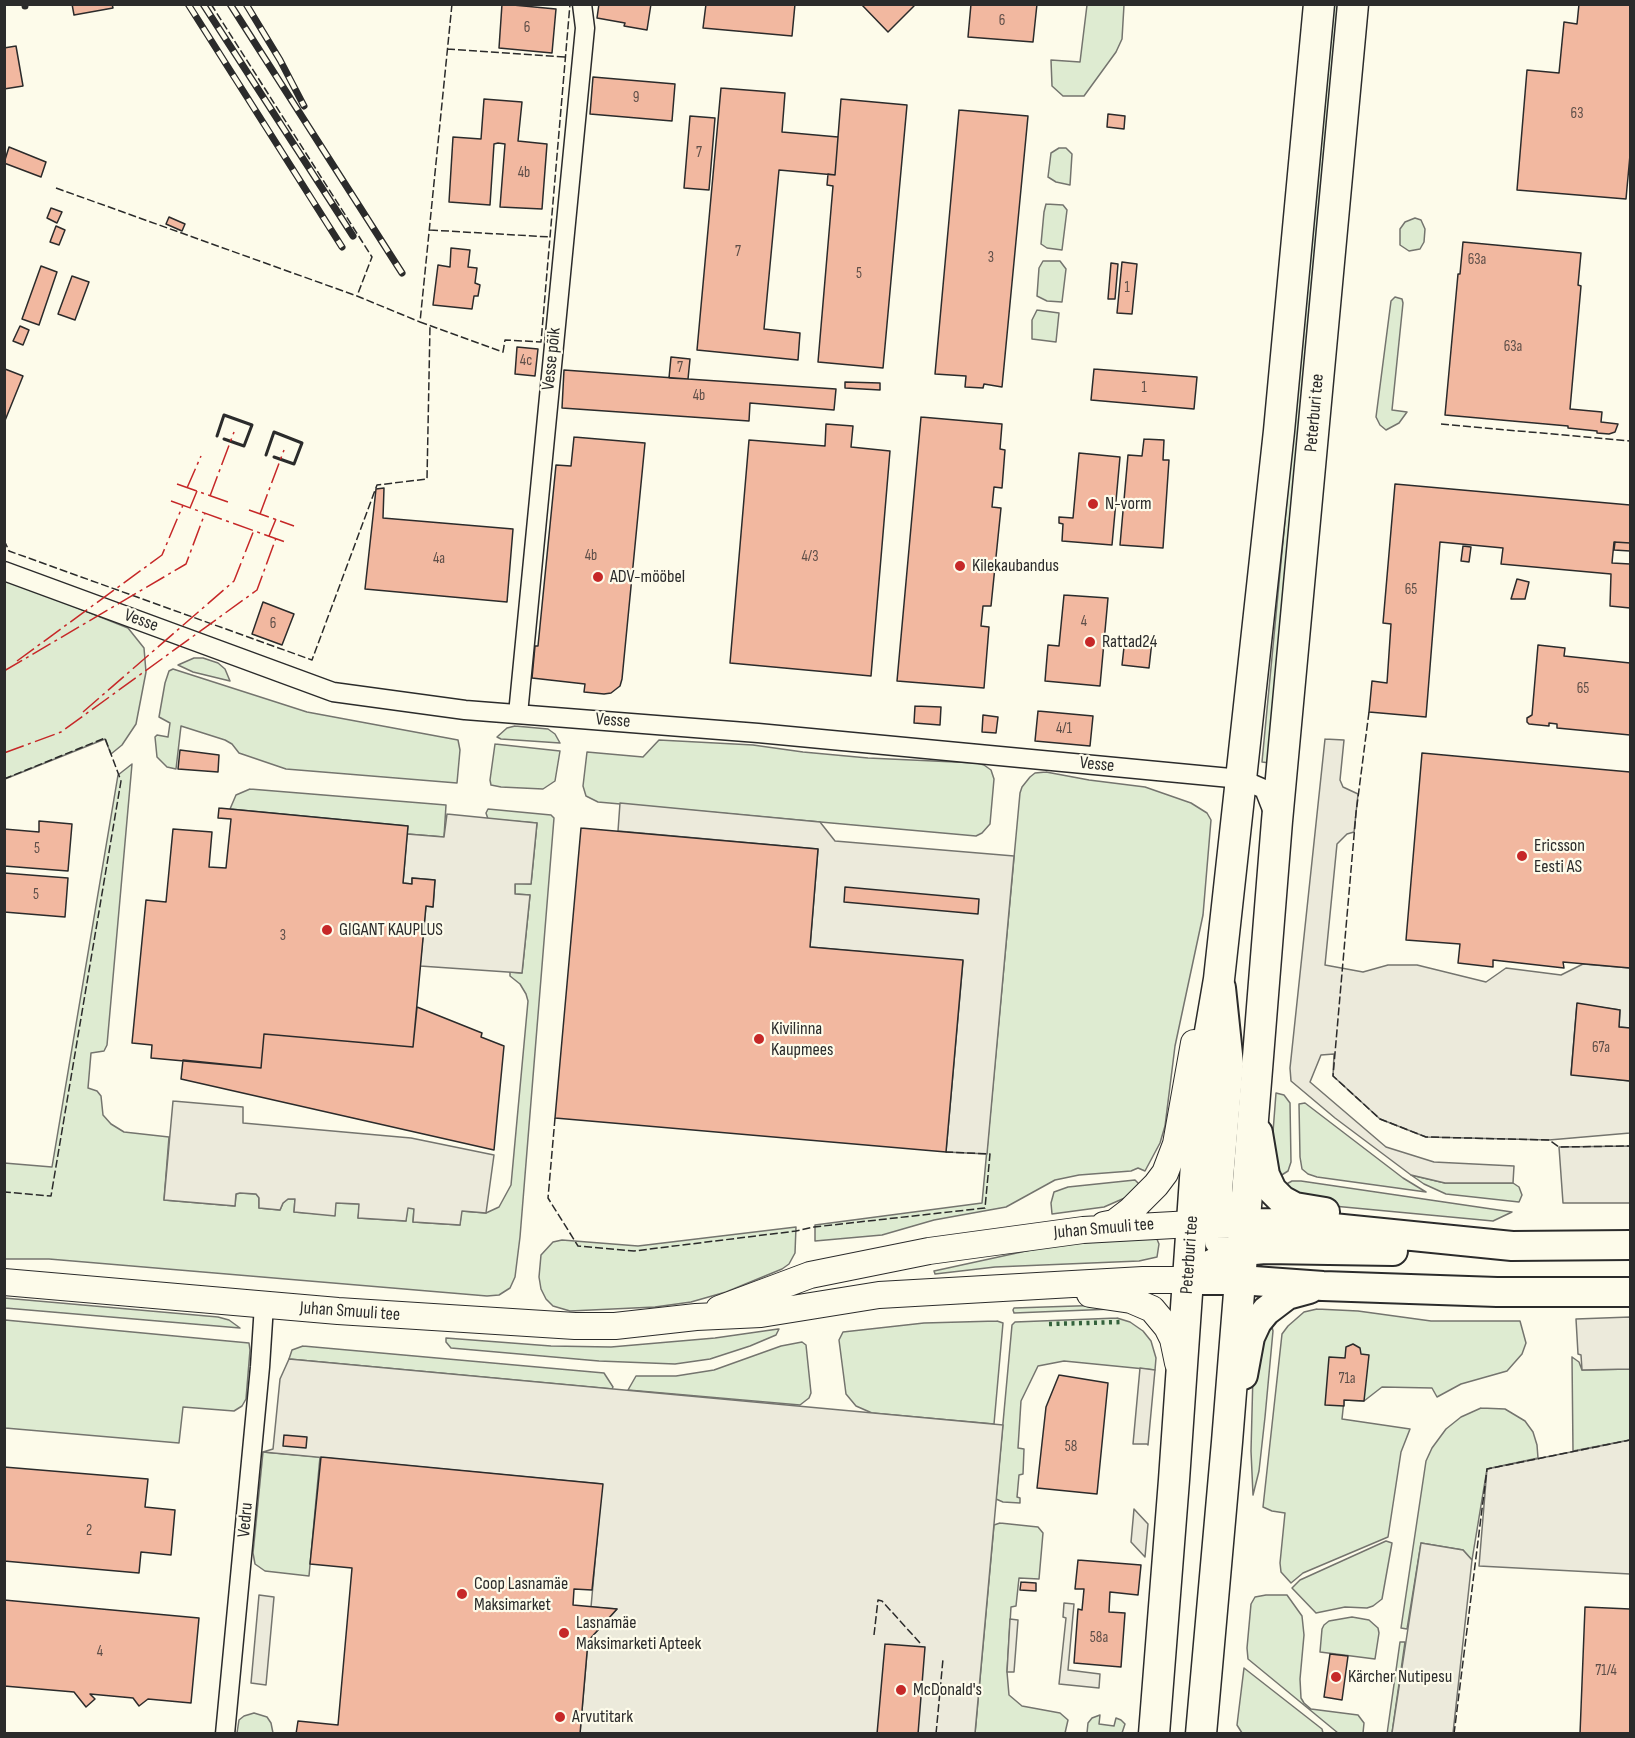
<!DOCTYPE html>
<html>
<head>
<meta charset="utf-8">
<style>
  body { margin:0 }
  #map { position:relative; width:1635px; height:1738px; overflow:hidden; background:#fdfbea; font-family:"Sofia Sans Condensed",sans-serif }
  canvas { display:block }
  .frame { position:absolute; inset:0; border:6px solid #2b2b2b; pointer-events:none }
</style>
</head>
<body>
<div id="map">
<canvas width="1635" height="1738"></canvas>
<div class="frame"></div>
</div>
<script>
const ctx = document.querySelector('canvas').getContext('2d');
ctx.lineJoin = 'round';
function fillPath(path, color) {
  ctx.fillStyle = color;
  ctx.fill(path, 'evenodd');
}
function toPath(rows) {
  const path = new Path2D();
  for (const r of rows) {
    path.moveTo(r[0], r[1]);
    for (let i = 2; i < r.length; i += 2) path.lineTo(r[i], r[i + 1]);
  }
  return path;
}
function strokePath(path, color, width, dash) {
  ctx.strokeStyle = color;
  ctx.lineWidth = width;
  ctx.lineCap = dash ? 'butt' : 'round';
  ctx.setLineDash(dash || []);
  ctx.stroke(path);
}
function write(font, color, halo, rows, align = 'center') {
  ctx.font = font + ' "Sofia Sans Condensed",sans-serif';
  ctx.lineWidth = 4.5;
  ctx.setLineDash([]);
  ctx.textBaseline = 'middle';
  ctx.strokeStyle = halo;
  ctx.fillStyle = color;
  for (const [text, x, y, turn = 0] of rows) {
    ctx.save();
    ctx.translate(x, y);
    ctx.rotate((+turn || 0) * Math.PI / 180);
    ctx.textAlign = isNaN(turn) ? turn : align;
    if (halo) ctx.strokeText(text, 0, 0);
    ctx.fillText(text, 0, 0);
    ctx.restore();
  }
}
const green = toPath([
  [1087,5,1124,5,1122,39,1116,52,1084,96,1063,96,1052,86,1051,60,1080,62,1087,5],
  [1334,5,1340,5,1270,763,1262,762,1334,5],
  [1059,148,1066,148,1072,154,1070,185,1056,182,1048,177,1051,153,1059,148],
  [1046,204,1063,205,1067,210,1062,250,1047,248,1041,244,1044,212,1046,204],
  [1415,218,1421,220,1425,229,1424,242,1420,249,1409,251,1400,245,1400,229,1405,222,1415,218],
  [1043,261,1060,261,1066,269,1062,302,1047,301,1037,296,1039,268,1043,261],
  [1395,297,1402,299,1403,303,1392,410,1407,412,1399,423,1386,430,1380,425,1376,417,1391,301,1395,297],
  [1037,310,1059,313,1056,342,1032,339,1032,320,1037,310],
  [5,579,128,628,144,648,146,672,136,724,122,745,111,754,105,739,5,779,5,579],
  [194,658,203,658,218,663,225,669,230,681,193,672,178,665,194,658],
  [173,669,307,712,458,740,460,750,457,783,286,769,239,753,232,744,225,740,181,726,176,769,167,767,157,757,155,737,157,735,168,737,170,723,159,717,165,683,169,671,173,669],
  [515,726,548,729,555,734,560,743,501,739,497,737,507,728,515,726],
  [659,740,753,745,803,752,868,758,977,763,984,765,991,770,994,779,990,824,982,833,976,836,598,802,586,796,583,786,587,752,643,757,659,740],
  [495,744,560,751,555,781,543,789,501,787,491,785,490,780,495,744],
  [132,764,107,1045,104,1051,91,1053,88,1088,97,1091,101,1096,103,1115,111,1124,124,1132,169,1137,164,1200,235,1206,236,1194,240,1193,256,1194,259,1197,259,1208,280,1210,283,1203,288,1199,295,1199,294,1212,335,1215,335,1203,360,1204,358,1218,406,1221,407,1208,414,1208,413,1222,460,1225,461,1211,486,1213,499,1207,511,1185,528,1001,526,994,520,984,510,976,510,972,522,973,530,895,515,894,515,883,531,884,537,823,488,819,486,813,488,809,551,815,554,818,520,1237,515,1277,510,1288,499,1295,487,1296,49,1259,5,1259,4,1163,52,1167,118,775,132,764],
  [1046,772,1089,780,1145,787,1191,803,1207,813,1211,820,1203,915,1175,1046,1165,1126,1160,1143,1145,1171,1138,1168,1131,1171,1079,1175,1055,1180,1006,1207,934,1220,882,1235,815,1241,815,1225,982,1203,1020,793,1022,787,1030,777,1035,773,1046,772],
  [250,789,446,805,444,837,407,834,408,826,230,809,236,795,250,789],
  [1276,1093,1284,1095,1290,1103,1291,1162,1288,1171,1277,1178,1271,1158,1276,1093],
  [1305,1103,1403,1178,1426,1192,1317,1177,1308,1174,1302,1169,1300,1157,1299,1104,1305,1103],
  [1411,1175,1445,1183,1513,1183,1519,1187,1522,1195,1519,1202,1446,1194,1424,1184,1411,1175],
  [1135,1180,1142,1187,1127,1197,1104,1207,1052,1214,1051,1203,1054,1192,1068,1187,1135,1180],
  [1292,1181,1301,1181,1512,1212,1493,1221,1312,1204,1281,1187,1292,1181],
  [796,1227,795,1253,789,1264,782,1269,726,1292,691,1302,655,1307,570,1311,553,1306,546,1299,541,1289,539,1277,541,1255,553,1242,562,1240,638,1246,796,1227],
  [1137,1235,1156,1237,1159,1244,1157,1257,1139,1261,995,1267,935,1274,934,1271,1049,1246,1137,1235],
  [4,1298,218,1317,229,1320,240,1328,5,1308,4,1298],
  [1107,1305,1131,1313,1113,1309,1014,1313,1013,1310,1014,1308,1107,1305],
  [1317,1309,1358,1311,1431,1321,1520,1321,1526,1343,1522,1354,1507,1371,1461,1384,1437,1397,1432,1388,1382,1387,1364,1401,1344,1400,1342,1419,1410,1429,1401,1452,1388,1537,1303,1573,1291,1583,1281,1572,1280,1563,1285,1513,1272,1511,1263,1507,1282,1334,1288,1326,1304,1312,1317,1309],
  [1117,1318,1130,1322,1143,1331,1151,1341,1156,1358,1155,1370,1064,1361,1038,1366,1021,1401,1018,1448,1024,1449,1023,1474,1019,1475,1017,1497,1020,1498,1020,1503,1003,1502,996,1499,1012,1325,1015,1322,1117,1318],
  [5,1320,249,1343,250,1350,246,1399,242,1406,234,1411,183,1407,179,1443,5,1428,5,1320],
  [997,1321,1003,1323,994,1424,872,1413,856,1406,846,1394,839,1340,843,1332,924,1323,997,1321],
  [1271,1323,1273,1331,1265,1417,1259,1471,1253,1495,1251,1451,1253,1374,1257,1342,1271,1323],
  [778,1329,779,1329,776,1335,750,1346,710,1359,675,1364,599,1361,451,1348,446,1342,446,1338,551,1346,611,1347,715,1338,778,1329],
  [802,1342,806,1345,811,1393,809,1398,800,1405,628,1390,636,1376,676,1376,714,1370,781,1346,802,1342],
  [303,1346,604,1373,613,1387,612,1389,289,1359,292,1350,303,1346],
  [1572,1357,1579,1362,1582,1370,1630,1369,1630,1440,1573,1451,1572,1357],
  [1481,1408,1505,1409,1525,1421,1533,1432,1537,1445,1538,1458,1487,1469,1472,1560,1463,1550,1421,1543,1407,1629,1401,1628,1426,1461,1432,1448,1446,1429,1461,1417,1481,1408],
  [263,1452,320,1457,309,1576,265,1571,255,1564,253,1553,263,1452],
  [1000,1523,1038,1527,1043,1533,1039,1579,1019,1578,1016,1606,1011,1607,1007,1672,1009,1695,1022,1706,1060,1713,1068,1720,1065,1733,975,1734,994,1525,1000,1523],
  [1386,1541,1392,1543,1382,1599,1373,1606,1367,1608,1345,1607,1316,1613,1292,1588,1300,1580,1386,1541],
  [1266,1595,1287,1595,1302,1616,1304,1635,1300,1679,1301,1698,1304,1703,1311,1709,1358,1715,1364,1723,1363,1733,1338,1733,1248,1659,1247,1648,1251,1604,1255,1597,1266,1595],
  [1352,1617,1369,1620,1378,1628,1379,1633,1375,1659,1320,1652,1322,1629,1324,1625,1329,1621,1352,1617],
  [1400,1642,1405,1642,1392,1733,1387,1734,1400,1642],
  [1244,1668,1322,1729,1323,1733,1242,1733,1237,1725,1244,1668],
  [254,1713,267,1717,271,1723,273,1733,237,1733,239,1720,244,1716,254,1713],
  [1100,1715,1099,1724,1114,1726,1116,1718,1121,1720,1125,1724,1122,1733,1087,1733,1088,1723,1092,1718,1100,1715]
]);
fillPath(green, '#deebd1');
strokePath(green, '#74746e', 1.5);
const parking = toPath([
  [1325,739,1344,740,1340,780,1343,787,1358,794,1354,832,1347,834,1337,844,1325,965,1363,972,1388,965,1417,965,1486,982,1506,968,1561,975,1583,964,1630,968,1630,1028,1619,1027,1620,1010,1577,1004,1571,1074,1630,1081,1630,1133,1549,1140,1426,1137,1380,1119,1333,1076,1334,1054,1321,1055,1310,1082,1386,1147,1434,1162,1514,1166,1513,1183,1445,1183,1411,1175,1335,1118,1291,1081,1290,1068,1325,739],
  [620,803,820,822,835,841,1014,856,987,1154,946,1152,963,961,810,947,818,849,618,831,620,803],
  [447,814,537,823,531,884,515,884,515,894,530,895,522,973,420,966,426,906,433,907,435,880,412,878,412,884,403,883,407,834,444,837,447,814],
  [173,1101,243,1107,243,1123,411,1138,494,1155,486,1213,462,1211,460,1225,413,1222,414,1209,408,1208,406,1221,358,1218,359,1204,336,1203,335,1216,294,1212,295,1199,288,1199,283,1203,280,1210,259,1208,259,1198,256,1194,240,1193,236,1194,235,1206,164,1200,173,1101],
  [1630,1146,1630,1203,1563,1203,1559,1147,1630,1146],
  [1630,1317,1630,1369,1582,1370,1581,1355,1578,1354,1576,1319,1630,1317],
  [289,1359,1003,1425,975,1733,580,1733,588,1641,617,1609,591,1607,602,1484,263,1452,273,1449,280,1379,289,1359],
  [1140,1368,1155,1370,1148,1445,1147,1444,1133,1444,1140,1368],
  [1630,1440,1630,1574,1479,1566,1487,1469,1630,1440],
  [1134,1509,1148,1524,1145,1557,1131,1542,1134,1509],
  [1421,1543,1463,1550,1472,1560,1453,1733,1392,1733,1421,1543],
  [259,1595,274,1597,266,1685,251,1683,259,1595],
  [1064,1603,1074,1604,1068,1670,1100,1674,1099,1688,1059,1684,1066,1618,1063,1617,1064,1603],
  [1010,1619,1018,1620,1014,1672,1007,1672,1010,1619]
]);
fillPath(parking, '#eceadb');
strokePath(parking, '#74746e', 1.5);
const building = toPath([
  [72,4,112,4,113,8,74,15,72,4],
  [502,4,556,9,552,53,499,48,502,4],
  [599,4,651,4,647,30,624,26,625,23,597,18,599,4],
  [706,4,795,4,792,36,703,28,706,4],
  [861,4,913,4,914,6,888,32,861,4],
  [971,4,1037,4,1033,42,968,37,971,4],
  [1579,4,1630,4,1630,155,1626,199,1517,190,1527,70,1559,73,1564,22,1577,24,1579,4],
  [16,46,23,86,4,89,4,48,16,46],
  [593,77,675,84,672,121,590,114,593,77],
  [721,88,785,93,782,132,838,137,835,175,779,170,764,329,800,333,798,360,697,350,721,88],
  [484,99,522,102,518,141,547,144,542,209,500,207,505,144,498,143,494,144,490,205,449,202,453,137,481,139,484,99],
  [841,99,907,105,883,368,818,362,833,186,827,185,828,174,835,175,841,99],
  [959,110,1028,116,1002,387,984,384,983,388,965,387,966,376,935,374,959,110],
  [1108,114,1125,116,1124,129,1107,127,1108,114],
  [690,116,715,118,709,190,684,188,690,116],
  [9,147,46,162,41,177,4,163,9,147],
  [51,208,62,212,57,223,47,218,51,208],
  [169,217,185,224,182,231,166,224,169,217],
  [56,226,65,230,59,245,50,242,56,226],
  [1463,242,1581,253,1578,285,1581,286,1570,409,1602,412,1601,422,1618,424,1615,432,1609,434,1597,433,1597,431,1568,428,1568,426,1445,415,1458,274,1460,274,1463,242],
  [451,248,470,250,468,267,477,268,475,283,480,285,478,296,474,296,472,309,433,305,438,265,450,267,451,248],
  [1122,262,1137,264,1132,314,1117,313,1122,262],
  [1111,263,1118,264,1115,299,1108,299,1111,263],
  [41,266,57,272,39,325,22,319,41,266],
  [72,276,89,282,75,320,58,314,72,276],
  [20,326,29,330,23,345,13,341,20,326],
  [517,347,538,349,535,376,515,374,517,347],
  [671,357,690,359,688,379,669,378,671,357],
  [5,369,23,376,4,423,4,371,5,369],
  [1094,369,1197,377,1194,409,1091,400,1094,369],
  [564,370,688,379,836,389,834,410,750,403,749,421,562,408,564,370],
  [845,382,880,383,880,390,845,388,845,382],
  [921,417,1002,424,1000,449,1005,450,1002,488,994,487,992,507,1001,508,991,606,983,606,981,626,989,627,984,688,897,681,921,417],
  [826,424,853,426,851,447,890,451,871,676,730,663,749,440,825,446,826,424],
  [574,437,645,443,622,679,620,686,611,693,604,694,584,692,585,684,532,678,535,646,538,646,556,465,571,466,574,437],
  [1144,439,1164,440,1163,460,1169,460,1163,548,1120,545,1128,455,1142,456,1144,439],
  [1079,453,1120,457,1112,545,1062,541,1063,524,1059,523,1059,517,1073,518,1079,453],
  [1395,484,1630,505,1630,543,1614,542,1612,563,1630,564,1630,608,1610,606,1611,574,1501,564,1503,548,1440,542,1426,717,1369,712,1372,681,1387,683,1391,624,1383,623,1395,484],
  [384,488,383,518,513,529,507,602,365,589,376,489,384,488],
  [1615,542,1630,543,1630,551,1614,550,1615,542],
  [1463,546,1471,547,1469,562,1461,561,1463,546],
  [1517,579,1529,582,1525,599,1511,599,1517,579],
  [1064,595,1108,598,1100,686,1045,681,1048,645,1059,646,1064,595],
  [263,602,294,614,282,645,252,634,263,602],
  [1125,638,1152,641,1149,668,1122,665,1125,638],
  [1538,645,1565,648,1564,656,1630,663,1630,735,1557,728,1557,724,1549,723,1549,726,1529,724,1527,722,1527,718,1532,715,1538,645],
  [915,706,941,707,940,725,914,723,915,706],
  [1038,711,1093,716,1090,746,1035,741,1038,711],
  [983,715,998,717,996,733,982,732,983,715],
  [180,750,219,755,218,772,178,769,180,750],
  [1422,753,1630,772,1630,968,1563,962,1564,968,1493,960,1493,967,1458,963,1460,944,1406,940,1422,753],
  [219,808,408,826,403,883,412,884,412,878,435,880,433,907,426,906,413,1047,264,1034,261,1068,151,1058,152,1045,132,1043,146,900,166,902,173,829,212,832,209,867,226,868,231,819,218,818,219,808],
  [39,821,72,824,68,871,4,866,4,829,39,832,39,821],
  [581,828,818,849,810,947,963,960,946,1152,555,1118,581,828],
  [4,873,68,878,65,917,4,912,4,873],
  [845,887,979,899,978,914,844,902,845,887],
  [1577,1003,1620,1010,1619,1027,1630,1028,1630,1081,1571,1075,1577,1003],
  [417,1007,482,1033,481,1037,504,1046,494,1150,181,1079,183,1060,261,1068,264,1034,413,1047,417,1007],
  [1353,1344,1360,1348,1361,1354,1369,1355,1364,1401,1344,1400,1344,1406,1325,1405,1329,1357,1345,1358,1346,1347,1353,1344],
  [1059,1375,1108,1383,1097,1494,1037,1488,1046,1407,1059,1375],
  [284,1435,307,1437,306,1448,283,1446,284,1435],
  [321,1457,603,1484,592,1590,574,1589,573,1605,617,1609,588,1641,580,1734,296,1734,298,1721,338,1725,352,1568,310,1564,321,1457],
  [4,1467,148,1479,145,1507,175,1510,171,1555,141,1552,139,1573,4,1561,4,1467],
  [1078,1560,1141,1565,1138,1595,1110,1592,1109,1612,1125,1613,1121,1667,1074,1663,1078,1609,1082,1610,1084,1589,1075,1589,1078,1560],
  [1021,1582,1036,1583,1036,1591,1020,1590,1021,1582],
  [4,1600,199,1618,191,1703,148,1699,139,1706,133,1698,90,1694,95,1699,86,1707,74,1692,4,1686,4,1600],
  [1585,1607,1630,1609,1630,1734,1580,1734,1585,1607],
  [885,1644,925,1647,918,1734,877,1734,885,1644],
  [1330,1654,1348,1656,1342,1700,1324,1697,1330,1654]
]);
fillPath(building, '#f2b8a0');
strokePath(building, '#2b2b2b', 1.5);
const minor = toPath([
  [4,571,333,692,465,710,758,733,1241,779,1264,789,1273,812],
  [518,714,585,28,582,4],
  [225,1734,260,1367,264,1305]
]);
const secondary = toPath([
  [1104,1225,1114,1223,1131,1210,1156,1185,1165,1173,1176,1144,1194,1043],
  [4,1282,338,1311,575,1326,615,1326,696,1317,761,1314,879,1295,1143,1280,1188,1280],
  [1090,1294,1131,1300,1152,1309,1167,1327,1173,1339,1178,1363],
  [719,1309,810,1275,929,1251,1083,1230,1192,1224]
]);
const primary = toPath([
  [1258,1133,1265,1175,1272,1190,1282,1200,1295,1207,1325,1212],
  [1192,1224,1283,1223,1512,1246,1630,1245],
  [1219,1241,1218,1190,1229,1064,1221,988],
  [1188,1280,1240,1280,1323,1286,1497,1292,1630,1292],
  [1188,1280,1205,1267,1230,1255,1243,1251,1265,1249,1393,1251],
  [1243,1375,1250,1337,1257,1322,1266,1311,1287,1295,1309,1289]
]);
const trunk = toPath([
  [1154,1734,1174,1480,1202,1078,1219,979,1241,779,1279,431,1319,4],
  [1201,1734,1227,1442,1277,821,1353,4]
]);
strokePath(minor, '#2b2b2b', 21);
strokePath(secondary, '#2b2b2b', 28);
strokePath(primary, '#2b2b2b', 32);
strokePath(trunk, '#2b2b2b', 33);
strokePath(minor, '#fdfbea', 18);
strokePath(secondary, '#fdfbea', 26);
strokePath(primary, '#fdfbea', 28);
strokePath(trunk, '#fdfbea', 30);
const rail = toPath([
  [25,4,25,6],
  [188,4,342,247],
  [203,4,353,236],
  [230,4,402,273],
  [246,4,280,60,304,106]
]);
strokePath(rail, '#2b2b2b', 7);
strokePath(rail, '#fdfbea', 4.5, [14]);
strokePath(toPath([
  [1049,1324,1122,1322]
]), '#34623c', 4.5, [3, 4.5]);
strokePath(toPath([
  [211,4,372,257,357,296],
  [452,4,420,322,503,352,505,340,541,342,570,4],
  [447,49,566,57],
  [56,188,357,296,420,322],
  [430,230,550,237],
  [1441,424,1630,441],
  [4,540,9,551,312,660,377,485,427,479,430,326],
  [1369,712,1356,813,1333,1076,1380,1119,1426,1137,1549,1140,1559,1147,1630,1146],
  [4,779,105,738,121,781,51,1196,4,1192],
  [555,1118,548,1198,578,1246,634,1251,796,1231,814,1227,985,1208,990,1154,946,1152],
  [874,1635,878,1600,882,1601,920,1643],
  [936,1734,943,1659],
  [1454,1734,1487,1469,1630,1440]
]), '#2b2b2b', 1.5, [8, 3]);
strokePath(toPath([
  [217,436,224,415,252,425,244,446,224,439],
  [266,455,274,432,302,443,294,464,274,457]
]), '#2b2b2b', 3);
strokePath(toPath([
  [177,484,228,502],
  [187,488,201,456],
  [210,496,234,432],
  [171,501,288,543],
  [190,508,197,491],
  [249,510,294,526],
  [260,514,284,450],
  [269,536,276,519],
  [17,661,162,555,183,505],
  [4,671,186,564,205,513],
  [83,712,234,581,254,530],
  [4,753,61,732,257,590,276,538]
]), '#c62828', 1.5, [21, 4.5, 3, 4.5]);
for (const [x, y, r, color] of [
  [1093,504,6,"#c62828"],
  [960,566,6,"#c62828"],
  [598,577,6,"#c62828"],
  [1090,642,6,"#c62828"],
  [1522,856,6,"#c62828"],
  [327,930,6,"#c62828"],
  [759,1039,6,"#c62828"],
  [462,1594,6,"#c62828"],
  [564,1633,6,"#c62828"],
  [1336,1677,6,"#c62828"],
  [901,1690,6,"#c62828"],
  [560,1717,6,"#c62828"]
]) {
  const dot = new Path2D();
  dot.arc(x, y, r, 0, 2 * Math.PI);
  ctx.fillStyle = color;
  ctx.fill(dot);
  strokePath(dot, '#fdfbea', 2);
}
write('15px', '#5d4e48', null, [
  ["6",1002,21],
  ["6",527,28],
  ["9",636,98],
  ["63",1577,114],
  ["7",699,153],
  ["4b",524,173],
  ["7",738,252],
  ["3",991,258],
  ["63a",1477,260],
  ["5",859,274],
  ["1",1127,288],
  ["63a",1513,347],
  ["4c",526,361],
  ["7",680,368],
  ["1",1144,388],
  ["4b",699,396],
  ["4b",591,556],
  ["4/3",810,557],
  ["4a",439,559],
  ["65",1411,590],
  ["4",1084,622],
  ["6",273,624],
  ["65",1583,689],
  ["4/1",1064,729],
  ["5",37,849],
  ["5",36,895],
  ["3",283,936],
  ["67a",1601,1048],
  ["71a",1347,1379],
  ["58",1071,1447],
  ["2",89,1531],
  ["58a",1099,1638],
  ["4",100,1652],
  ["71/4",1606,1671]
]);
write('18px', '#2b2b2b', '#fdfbea', [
  ["Vesse põik",552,359,-84],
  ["Peterburi tee",1315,413,-85],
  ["Vesse",141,621,20],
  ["Vesse",613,721,4],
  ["Vesse",1097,765,6],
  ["Juhan Smuuli tee",1104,1229,-5],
  ["Peterburi tee",1190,1255,-86],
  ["Juhan Smuuli tee",350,1312,4],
  ["Vedru",246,1520,-85]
]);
write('18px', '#2b2b2b', '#fdfbea', [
  ["N-vorm",1105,504],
  ["Kilekaubandus",972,566],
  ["ADV-mööbel",610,577],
  ["Rattad24",1102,642],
  ["Ericsson",1534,846],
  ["Eesti AS",1534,867],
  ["GIGANT KAUPLUS",339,930],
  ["Kivilinna",771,1029],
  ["Kaupmees",771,1050],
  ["Coop Lasnamäe",474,1584],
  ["Maksimarket",474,1605],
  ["Lasnamäe",576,1623],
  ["Maksimarketi Apteek",576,1644],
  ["Kärcher Nutipesu",1348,1677],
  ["McDonald's",913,1690],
  ["Arvutitark",572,1717]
], 'left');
</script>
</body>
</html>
